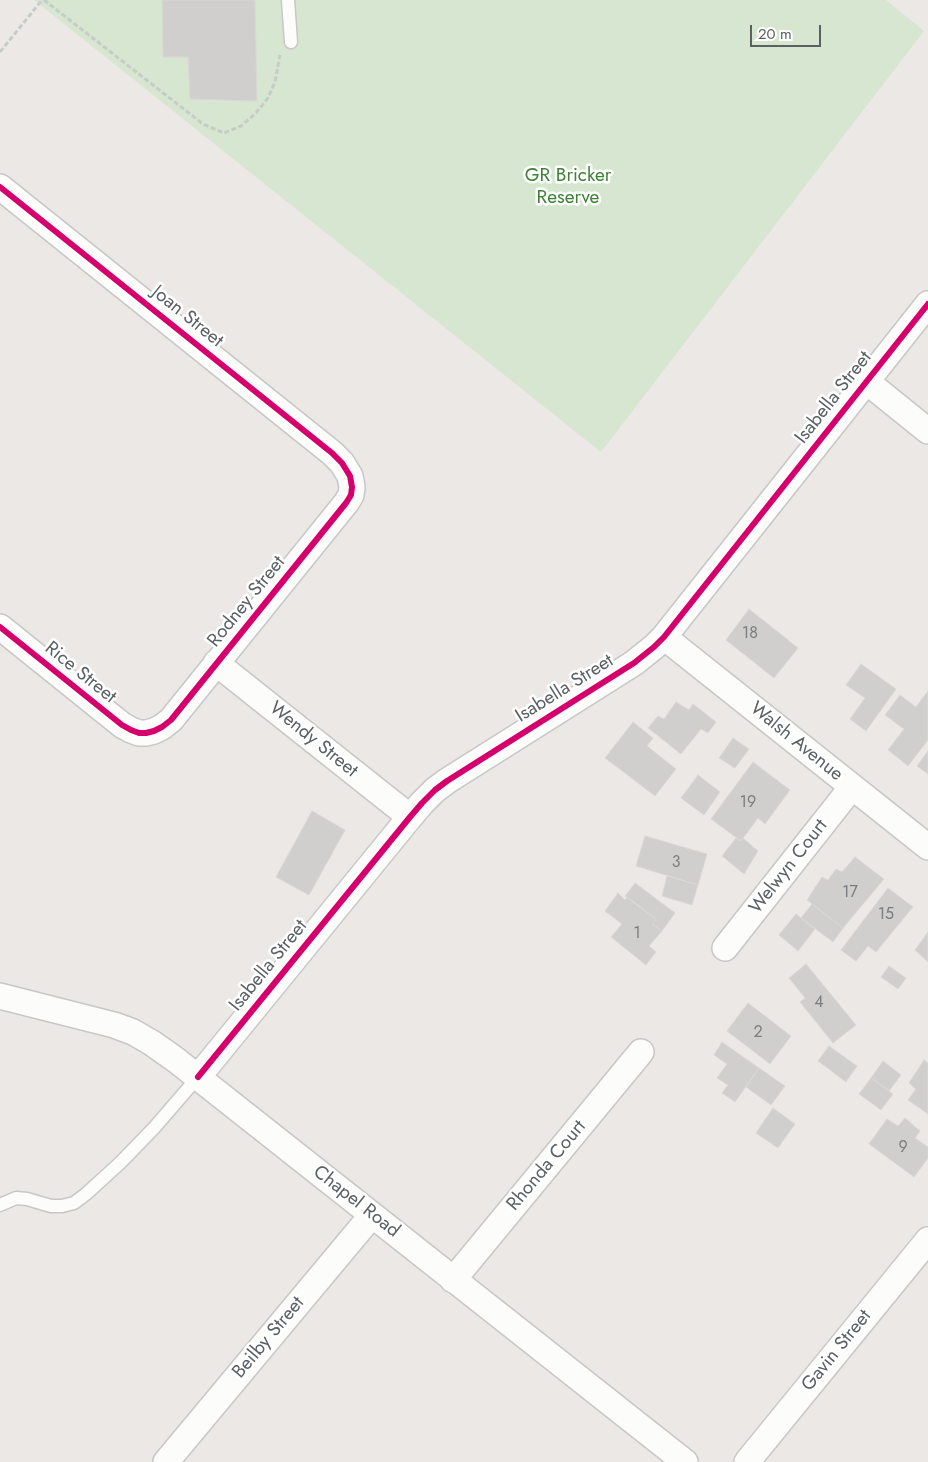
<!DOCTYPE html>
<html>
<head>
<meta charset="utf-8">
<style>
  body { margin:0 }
  #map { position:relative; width:928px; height:1462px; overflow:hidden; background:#ebe8e5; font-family:Jost,sans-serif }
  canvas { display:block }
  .scale { position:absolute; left:750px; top:25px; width:71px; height:22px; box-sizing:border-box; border:2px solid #5b6063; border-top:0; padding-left:6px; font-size:15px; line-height:18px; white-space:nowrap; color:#5b6063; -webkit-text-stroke:4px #fff; paint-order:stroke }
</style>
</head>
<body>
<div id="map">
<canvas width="928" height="1462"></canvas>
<div class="scale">20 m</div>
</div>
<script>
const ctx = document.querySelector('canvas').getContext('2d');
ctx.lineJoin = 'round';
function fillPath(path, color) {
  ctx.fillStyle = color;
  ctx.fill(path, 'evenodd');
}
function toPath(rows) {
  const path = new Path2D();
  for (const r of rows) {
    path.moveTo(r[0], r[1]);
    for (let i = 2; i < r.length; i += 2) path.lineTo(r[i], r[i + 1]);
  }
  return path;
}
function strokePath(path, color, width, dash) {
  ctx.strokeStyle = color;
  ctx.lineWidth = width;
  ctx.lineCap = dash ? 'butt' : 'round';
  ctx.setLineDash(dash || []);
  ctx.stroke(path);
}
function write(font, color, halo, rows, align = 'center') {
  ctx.font = font + ' Jost,sans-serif';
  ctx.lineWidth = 5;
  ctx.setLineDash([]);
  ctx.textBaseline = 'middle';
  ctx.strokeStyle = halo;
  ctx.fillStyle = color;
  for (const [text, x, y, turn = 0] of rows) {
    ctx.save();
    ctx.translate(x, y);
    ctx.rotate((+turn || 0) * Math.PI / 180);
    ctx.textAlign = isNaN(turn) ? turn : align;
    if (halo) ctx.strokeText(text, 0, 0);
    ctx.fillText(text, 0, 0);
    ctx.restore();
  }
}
fillPath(toPath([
  [34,0,886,0,924,31,601,452]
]), '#d6e6d0');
const building = toPath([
  [162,0,255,0,257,101,190,99,188,57,163,57,162,0],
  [749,609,798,648,774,678,726,640,749,609],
  [861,664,896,689,866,731,850,719,865,698,846,685,861,664],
  [928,691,928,740,908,766,888,750,904,729,885,715,900,695,916,707,928,691],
  [676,702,689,710,693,704,716,722,708,733,701,729,681,754,648,728,658,716,664,719,676,702],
  [633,722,653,738,647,746,676,769,655,796,605,758,633,722],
  [733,738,749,749,735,768,719,758,733,738],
  [928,751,928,774,917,766,928,751],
  [753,762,790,790,765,824,758,818,741,841,711,819,753,762],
  [698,775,720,792,704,815,681,798,698,775],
  [312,811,345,830,309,895,276,877,312,811],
  [645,836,707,854,698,885,636,866,645,836],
  [736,838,741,841,743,838,758,851,744,874,722,856,736,838],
  [855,857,884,879,843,928,807,900,822,877,828,880,836,869,842,872,855,857],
  [667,876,698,885,692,905,662,896,667,876],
  [635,883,675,913,662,931,652,924,656,919,625,896,635,883],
  [888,888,913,907,876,952,868,946,856,961,841,950,888,888],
  [618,893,625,900,627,897,656,919,652,924,662,931,649,946,656,952,646,965,611,937,622,924,605,911,618,893],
  [812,904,843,928,833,942,801,918,812,904],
  [796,914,815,929,798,951,779,935,796,914],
  [928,932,928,962,915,950,928,932],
  [806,964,856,1025,833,1043,800,1002,805,998,789,978,806,964],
  [889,966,906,978,898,989,881,977,889,966],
  [748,1003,791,1036,770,1064,727,1031,748,1003],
  [722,1042,759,1068,735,1102,722,1093,728,1085,717,1078,727,1064,714,1055,722,1042],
  [829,1046,857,1066,846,1082,818,1061,829,1046],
  [924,1060,928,1063,928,1114,908,1100,916,1089,909,1083,924,1060],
  [883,1061,901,1075,889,1091,871,1078,883,1061],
  [759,1068,785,1086,771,1105,746,1087,759,1068],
  [871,1078,893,1094,881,1110,859,1094,871,1078],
  [773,1108,795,1124,778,1148,756,1133,773,1108],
  [905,1118,920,1131,915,1138,928,1147,928,1158,914,1177,869,1144,887,1119,898,1126,905,1118]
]);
fillPath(building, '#d1cfce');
strokePath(building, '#dad8d4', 1);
const lane = toPath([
  [288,0,291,42],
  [0,1205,16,1198,27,1199,51,1206,62,1206,74,1203,86,1194,120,1163,154,1128,198,1077]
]);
const street = toPath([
  [0,187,332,453,342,463,350,476,352,487,351,495,346,503,171,720,162,727,154,731,146,733,139,733,131,730,122,725,0,627],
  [866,381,928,431],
  [664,637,928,847],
  [216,663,410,817],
  [725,948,852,787],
  [0,996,114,1025,133,1032,152,1043,176,1060,685,1462],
  [198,1077,410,817,422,803,435,790,447,781,634,663,654,647,664,637,928,304],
  [453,1280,641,1052],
  [166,1462,372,1215],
  [747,1462,928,1240]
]);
strokePath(lane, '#c7c7c7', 15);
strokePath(street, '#c7c7c7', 28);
strokePath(toPath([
  [44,0,203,124,224,133,241,126,256,113,268,98,275,82,280,55],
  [0,52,42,0]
]), '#c6ccc8', 3, [5, 2.5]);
strokePath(lane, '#fcfcfb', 12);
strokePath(street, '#fcfcfb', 25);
strokePath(toPath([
  [0,187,332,453,342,463,350,476,352,487,351,495,346,503,171,720,162,727,154,731,146,733,139,733,131,730,122,725,0,627],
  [198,1077,410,817,422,803,435,790,447,781,634,663,654,647,664,637,928,304]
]), '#d6006c', 6);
write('16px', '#7a7d7f', null, [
  ["18",750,634],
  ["19",748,803],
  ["3",676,863],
  ["17",850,893],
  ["15",886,915],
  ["1",637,934],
  ["4",819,1003],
  ["2",758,1033],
  ["9",903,1148]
]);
write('19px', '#3e8035', '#fff', [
  ["GR Bricker",568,176],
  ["Reserve",568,198]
]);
write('19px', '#5b6063', '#fff', [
  ["Joan Street",187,317,39],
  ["Isabella Street",834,398,-52],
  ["Rodney Street",247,602,-51],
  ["Rice Street",80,673,39],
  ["Isabella Street",565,689,-32],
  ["Wendy Street",313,740,39],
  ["Walsh Avenue",796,742,39],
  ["Welwyn Court",789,867,-52],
  ["Isabella Street",269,966,-51],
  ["Rhonda Court",547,1166,-50],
  ["Chapel Road",356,1202,38],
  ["Beilby Street",269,1338,-50],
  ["Gavin Street",837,1351,-51]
]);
</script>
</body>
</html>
